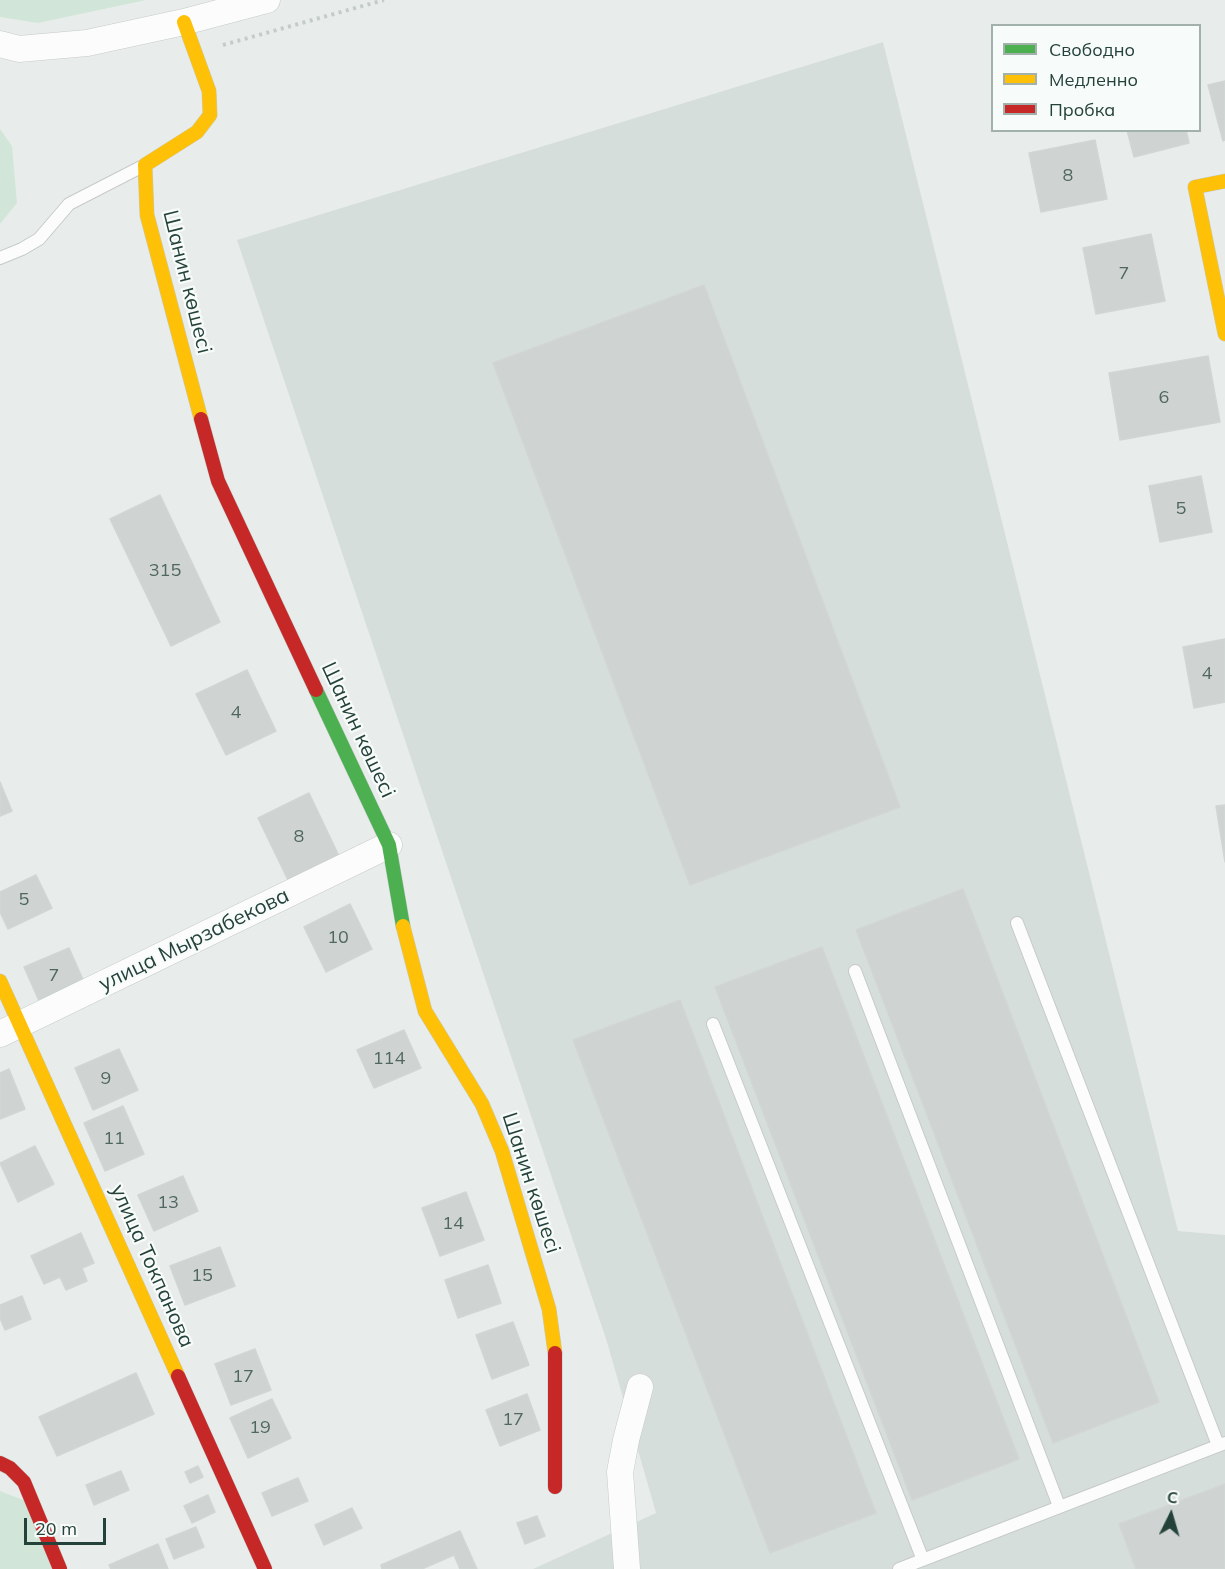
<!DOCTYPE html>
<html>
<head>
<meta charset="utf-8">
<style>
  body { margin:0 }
  #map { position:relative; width:1225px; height:1569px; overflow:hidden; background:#e8edeb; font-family:Mulish,sans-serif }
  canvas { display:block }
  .legend { position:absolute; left:991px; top:24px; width:210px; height:108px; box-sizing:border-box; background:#f7fbf9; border:2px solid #a3b1ad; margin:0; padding:8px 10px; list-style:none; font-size:18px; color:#24423a }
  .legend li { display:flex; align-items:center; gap:12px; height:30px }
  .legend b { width:30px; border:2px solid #a3b1ad }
  .north { position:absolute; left:1141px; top:1485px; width:60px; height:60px; -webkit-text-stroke:4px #f7fbf9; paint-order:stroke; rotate:5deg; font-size:16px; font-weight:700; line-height:24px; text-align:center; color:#24423a }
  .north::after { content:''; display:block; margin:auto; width:21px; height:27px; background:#24423a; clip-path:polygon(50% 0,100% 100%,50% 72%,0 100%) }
  .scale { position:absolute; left:24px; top:1518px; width:82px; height:27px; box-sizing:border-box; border:3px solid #24423a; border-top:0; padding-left:8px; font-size:18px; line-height:21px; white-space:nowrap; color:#24423a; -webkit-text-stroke:4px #f7fbf9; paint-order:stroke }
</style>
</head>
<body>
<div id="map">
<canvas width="1225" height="1569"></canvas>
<ul class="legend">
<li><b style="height:8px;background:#4caf50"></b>Свободно</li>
<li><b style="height:8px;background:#ffc107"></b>Медленно</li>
<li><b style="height:8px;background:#c62828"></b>Пробка</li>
</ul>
<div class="north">С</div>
<div class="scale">20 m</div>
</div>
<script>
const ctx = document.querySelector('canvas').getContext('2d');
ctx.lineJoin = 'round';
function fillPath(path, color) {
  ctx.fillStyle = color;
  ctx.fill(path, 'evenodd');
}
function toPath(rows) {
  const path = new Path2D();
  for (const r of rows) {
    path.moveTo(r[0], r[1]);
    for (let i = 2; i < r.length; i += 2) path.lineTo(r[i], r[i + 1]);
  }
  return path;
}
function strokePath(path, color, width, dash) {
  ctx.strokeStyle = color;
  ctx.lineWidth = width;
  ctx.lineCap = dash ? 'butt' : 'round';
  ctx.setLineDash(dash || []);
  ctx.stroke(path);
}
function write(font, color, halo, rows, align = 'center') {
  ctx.font = font + ' Mulish,sans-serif';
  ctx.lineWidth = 4.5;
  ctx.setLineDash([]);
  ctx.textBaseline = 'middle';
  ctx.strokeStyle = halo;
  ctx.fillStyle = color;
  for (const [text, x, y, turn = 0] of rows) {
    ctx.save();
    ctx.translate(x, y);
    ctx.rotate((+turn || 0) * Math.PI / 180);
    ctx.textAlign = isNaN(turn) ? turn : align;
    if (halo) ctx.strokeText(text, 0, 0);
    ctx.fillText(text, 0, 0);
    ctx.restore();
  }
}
fillPath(toPath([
  [883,42,1178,1231,1225,1235,1225,1569,533,1569,656,1513,607,1342,237,240]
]), '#d6dedb');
fillPath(toPath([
  [0,0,146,0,38,23,0,17],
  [0,129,12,146,17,203,0,224],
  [0,1491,31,1503,57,1569,0,1569]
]), '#d1e6d8');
const building = toPath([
  [1225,81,1225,140,1223,141,1208,85,1225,81],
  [1127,130,1186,130,1189,143,1134,157,1127,130],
  [1095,140,1107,199,1041,212,1029,153,1095,140],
  [1151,234,1165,301,1096,314,1083,248,1151,234],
  [704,285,900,807,690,885,493,363,704,285],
  [1208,356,1220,422,1120,440,1109,373,1208,356],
  [1201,476,1212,532,1160,542,1149,486,1201,476],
  [160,495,220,622,171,646,110,519,160,495],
  [1225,639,1225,702,1194,708,1183,647,1225,639],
  [247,670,276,731,226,755,196,694,247,670],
  [0,782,12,811,0,816,0,782],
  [309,793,339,856,288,880,258,818,309,793],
  [1225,805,1225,862,1216,806,1225,805],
  [36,875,52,908,8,929,0,912,0,892,36,875],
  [963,889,1159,1402,1053,1443,856,930,963,889],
  [350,904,372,949,326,972,304,927,350,904],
  [822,947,1019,1459,912,1500,715,987,822,947],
  [69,948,85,984,40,1003,24,967,69,948],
  [680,1000,876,1513,770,1553,573,1040,680,1000],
  [404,1030,421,1068,374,1088,357,1050,404,1030],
  [119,1049,138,1090,93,1110,75,1068,119,1049],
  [9,1069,25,1109,0,1119,0,1073,9,1069],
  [123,1106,144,1154,105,1171,84,1123,123,1106],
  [35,1146,54,1184,18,1202,0,1163,35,1146],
  [183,1176,198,1211,154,1231,138,1195,183,1176],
  [466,1192,484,1240,440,1256,422,1208,466,1192],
  [81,1233,94,1263,82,1268,87,1281,66,1290,60,1277,44,1284,31,1256,81,1233],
  [220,1247,235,1286,185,1305,170,1266,220,1247],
  [488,1265,501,1303,458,1318,445,1280,488,1265],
  [22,1296,31,1319,5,1330,0,1318,0,1305,22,1296],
  [513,1322,529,1365,492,1379,476,1335,513,1322],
  [255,1349,271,1390,231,1405,215,1364,255,1349],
  [136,1373,154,1414,57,1456,39,1417,136,1373],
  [527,1394,540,1430,500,1446,486,1410,527,1394],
  [272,1399,291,1438,248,1458,230,1418,272,1399],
  [198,1466,203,1477,190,1483,185,1472,198,1466],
  [121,1471,129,1490,94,1505,86,1485,121,1471],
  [298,1478,308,1501,272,1516,262,1493,298,1478],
  [1225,1484,1225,1569,1136,1569,1119,1524,1225,1484],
  [208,1495,215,1512,192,1523,184,1506,208,1495],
  [352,1508,362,1528,324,1545,315,1525,352,1508],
  [537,1516,545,1536,525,1544,517,1523,537,1516],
  [196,1527,204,1547,174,1559,166,1539,196,1527],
  [460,1531,477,1569,460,1569,454,1555,422,1569,382,1569,381,1565,460,1531],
  [158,1544,168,1569,111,1569,109,1565,158,1544]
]);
fillPath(building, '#cfd4d2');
strokePath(building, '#d1d6d4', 1.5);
const lane = toPath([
  [0,258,22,249,39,239,69,204,141,167],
  [1017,923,1218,1445],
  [855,971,1059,1506],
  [713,1024,923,1560],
  [899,1569,1225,1443]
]);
const street = toPath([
  [0,44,19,49,87,43,184,22,267,0],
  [0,1034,389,845],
  [627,1569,620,1472,626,1440,640,1387]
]);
const fast = toPath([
  [316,690,389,845,403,926]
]);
const slow = toPath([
  [184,22,209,91,210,115,197,132,145,165,147,215,201,419],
  [1225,181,1195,187,1225,334],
  [403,926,425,1011,482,1104,502,1151,549,1309,555,1353],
  [0,981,178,1376]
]);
const jam = toPath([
  [201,419,218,481,316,690],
  [555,1353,555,1487],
  [178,1376,265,1569],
  [0,1463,10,1468,24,1482,60,1569]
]);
strokePath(lane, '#c5cac8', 14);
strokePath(street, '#c5cac8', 27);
strokePath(fast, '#c3cbc8', 15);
strokePath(slow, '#c3cbc8', 15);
strokePath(jam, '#c3cbc8', 15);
strokePath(toPath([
  [223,45,384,0]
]), '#c3ccca', 4, [3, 4.5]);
strokePath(lane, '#fcfcfc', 12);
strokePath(street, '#fcfcfc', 26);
strokePath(fast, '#4caf50', 14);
strokePath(slow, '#ffc107', 14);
strokePath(jam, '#c62828', 14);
write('18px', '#506761', null, [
  ["8",1068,176],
  ["7",1124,274],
  ["6",1164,398],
  ["5",1181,509],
  ["315",165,571],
  ["4",1207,674],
  ["4",236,713],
  ["8",299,837],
  ["5",24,900],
  ["10",338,938],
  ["7",54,976],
  ["114",389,1059],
  ["9",106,1079],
  ["11",114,1139],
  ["13",168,1203],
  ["14",453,1224],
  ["15",202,1276],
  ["17",243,1377],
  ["17",513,1420],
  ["19",260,1428]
]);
write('21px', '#24423a', '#f7fbf9', [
  ["Шанин көшесі",187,282,76],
  ["Шанин көшесі",358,730,65],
  ["улица Мырзабекова",194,940,-26],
  ["Шанин көшесі",531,1183,72],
  ["улица Токпанова",152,1266,66]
]);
</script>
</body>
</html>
